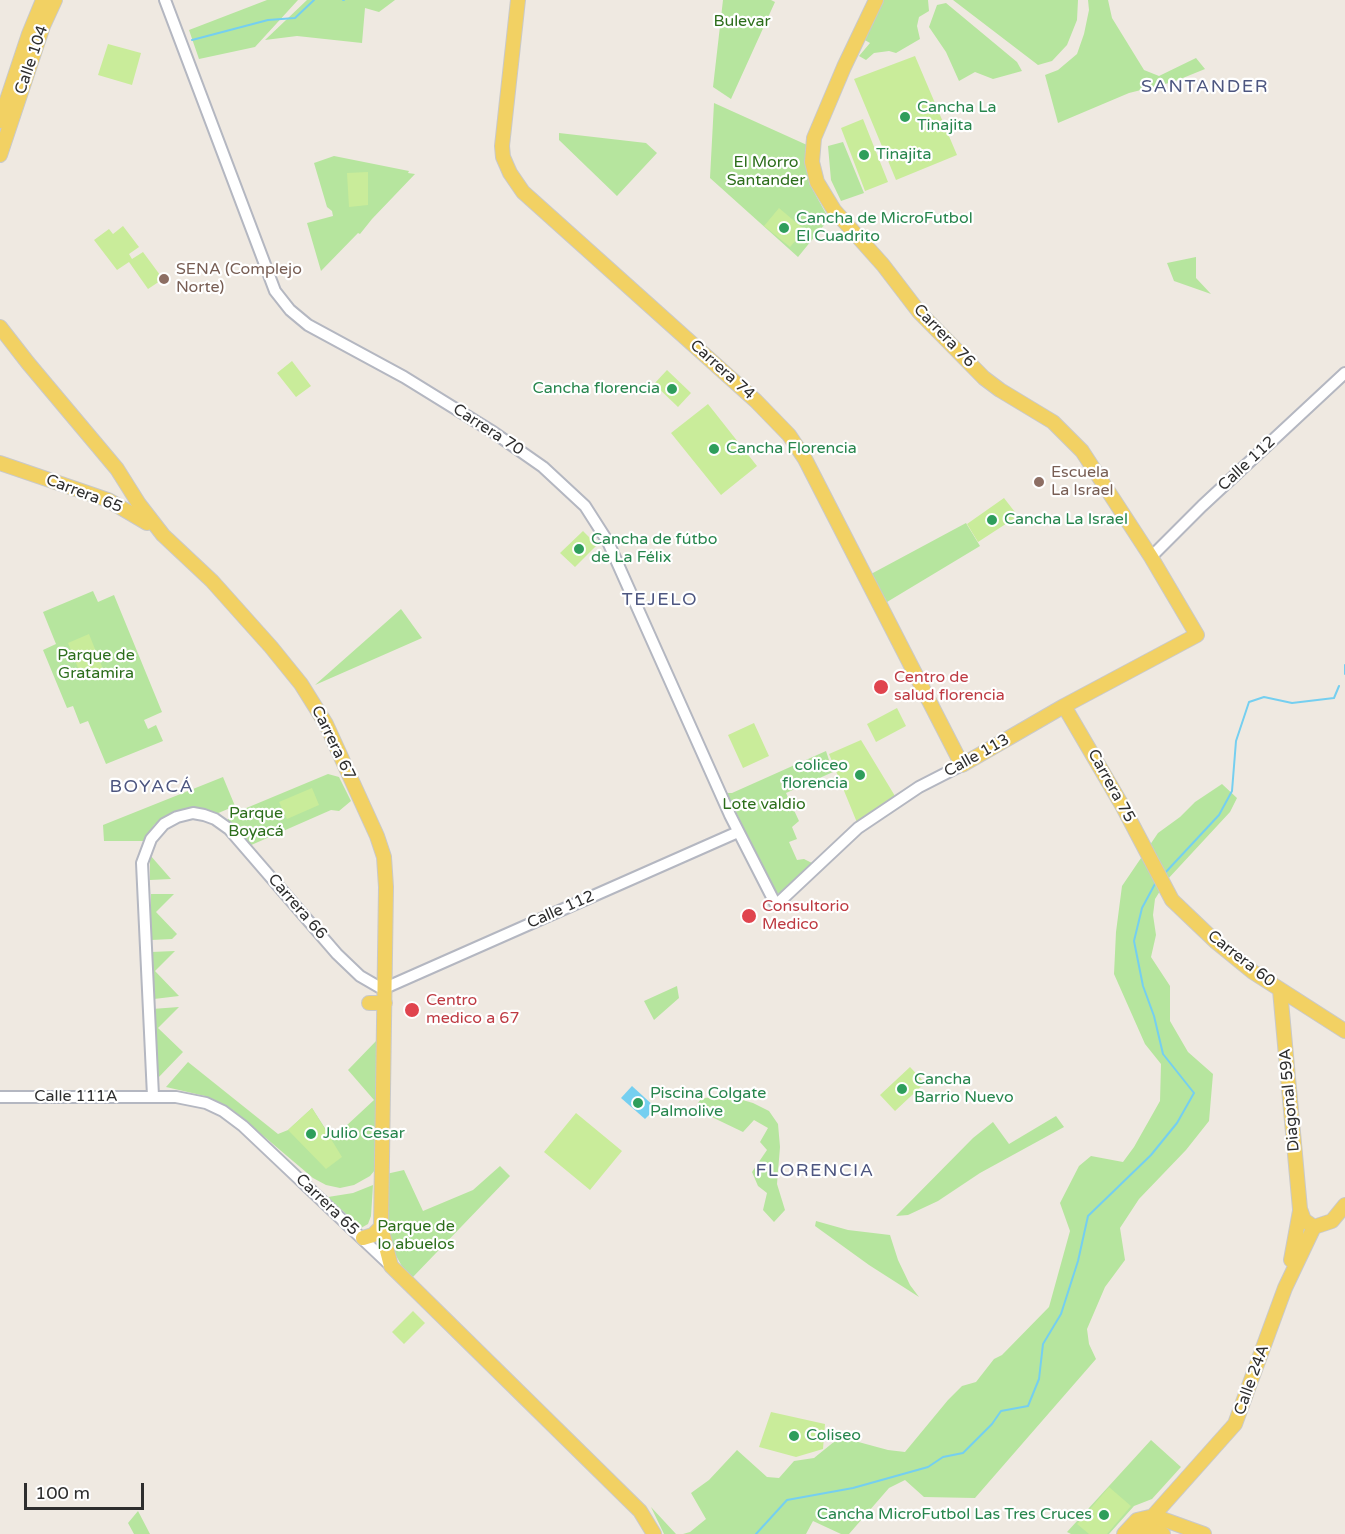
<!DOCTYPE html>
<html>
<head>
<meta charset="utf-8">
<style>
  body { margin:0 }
  #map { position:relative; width:1345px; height:1534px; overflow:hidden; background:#efe9e1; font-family:"Varela Round",sans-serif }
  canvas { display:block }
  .scale { position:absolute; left:24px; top:1483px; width:120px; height:27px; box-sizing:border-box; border:3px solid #2e2e2e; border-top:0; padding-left:8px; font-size:18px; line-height:21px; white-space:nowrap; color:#2e2e2e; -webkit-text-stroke:4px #fff; paint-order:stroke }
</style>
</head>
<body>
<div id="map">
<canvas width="1345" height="1534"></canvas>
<div class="scale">100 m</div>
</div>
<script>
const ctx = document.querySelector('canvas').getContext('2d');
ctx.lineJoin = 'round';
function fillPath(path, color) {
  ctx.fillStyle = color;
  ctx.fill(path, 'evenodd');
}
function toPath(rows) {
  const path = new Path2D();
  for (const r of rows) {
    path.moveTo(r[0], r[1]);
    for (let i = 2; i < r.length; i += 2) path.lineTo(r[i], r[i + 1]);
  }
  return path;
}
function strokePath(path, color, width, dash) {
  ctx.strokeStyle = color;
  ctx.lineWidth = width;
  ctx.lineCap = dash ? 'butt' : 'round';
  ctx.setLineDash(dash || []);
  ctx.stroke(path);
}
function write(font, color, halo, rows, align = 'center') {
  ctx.font = font + ' "Varela Round",sans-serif';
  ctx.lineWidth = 4.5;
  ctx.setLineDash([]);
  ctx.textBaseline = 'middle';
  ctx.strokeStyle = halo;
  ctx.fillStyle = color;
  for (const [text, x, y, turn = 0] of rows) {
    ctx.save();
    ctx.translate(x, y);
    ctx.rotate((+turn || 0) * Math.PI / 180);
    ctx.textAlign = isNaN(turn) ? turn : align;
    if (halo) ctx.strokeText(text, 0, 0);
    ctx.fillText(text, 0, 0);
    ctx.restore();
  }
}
fillPath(toPath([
  [267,0,298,0,255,47,199,59,189,30],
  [307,0,395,0,379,12,365,8,362,43,297,36,265,40],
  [723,0,771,0,775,2,731,99,713,87],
  [880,0,928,0,929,11,919,17,917,26,920,39,896,53,889,51,874,53,866,60,859,56,870,43,863,39],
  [953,0,1078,0,1077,20,1067,45,1052,61,1038,65],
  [1088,0,1108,0,1112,18,1144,70,1159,76,1196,58,1205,69,1173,82,1129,93,1058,123,1045,75,1058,70,1077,54,1084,34,1089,10],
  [946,3,1017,62,1022,71,993,79,975,72,959,81,946,52,929,27,937,5],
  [714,103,807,145,809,183,829,219,798,257,710,178],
  [559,133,646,143,657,153,617,196,559,140],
  [843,142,864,193,841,201,831,180,828,146],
  [334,156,409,171,408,173,415,174,372,219,360,234,358,233,321,271,307,223,333,216,332,211,327,207,314,163],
  [1196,257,1196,278,1211,294,1174,281,1167,263],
  [966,523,980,546,887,602,871,574],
  [93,591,98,602,114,595,162,712,144,720,148,729,156,725,163,741,106,764,88,721,80,724,73,706,67,708,43,650,56,644,43,612],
  [401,609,422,638,315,685],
  [826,751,833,772,786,793,799,821,792,827,797,839,789,842,797,860,804,859,814,864,781,894,774,892,727,793,732,793],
  [328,774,339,777,351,801,339,811,331,810,249,846,227,821,232,814],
  [223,777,235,806,216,814,202,809,190,809,168,815,154,825,143,841,104,841,103,825],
  [1222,784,1237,798,1230,812,1167,880,1155,899,1153,915,1156,935,1151,957,1170,986,1170,1021,1188,1052,1213,1074,1209,1121,1186,1150,1139,1199,1120,1228,1125,1260,1105,1287,1087,1329,1089,1344,1096,1359,975,1498,924,1497,905,1480,889,1488,849,1534,841,1534,813,1521,806,1534,683,1534,690,1532,706,1519,691,1493,709,1480,737,1450,767,1477,779,1478,794,1461,814,1458,840,1437,888,1450,905,1452,948,1400,962,1386,976,1382,994,1359,1002,1355,1049,1307,1070,1231,1060,1203,1079,1166,1091,1156,1123,1162,1134,1147,1160,1101,1161,1064,1145,1044,1114,974,1116,932,1122,886,1158,833,1180,817,1195,802],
  [150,855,171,879,150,880],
  [151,894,174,894,156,912,177,934,172,939,151,940],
  [175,951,155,971,179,996,154,999,151,952],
  [677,986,679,998,654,1020,644,1001],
  [179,1007,158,1028,183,1052,157,1079,152,1009],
  [377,1040,375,1170,370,1176,354,1185,340,1188,326,1185,313,1178,234,1111,205,1096,166,1087,188,1062,278,1134,288,1130,312,1108,332,1139,374,1100,348,1070],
  [732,1097,753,1103,769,1111,778,1124,780,1147,777,1184,785,1210,774,1222,763,1210,767,1193,758,1186,752,1172,767,1150,760,1142,768,1128,754,1120,743,1132,695,1109,701,1098],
  [1056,1116,1064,1127,980,1173,938,1201,908,1215,896,1216,973,1138,993,1122,1009,1144],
  [500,1166,510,1176,412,1278,404,1270,394,1252,389,1236,387,1216,386,1174,404,1170,423,1211,473,1190],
  [373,1185,371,1216,368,1224,361,1228,328,1197,353,1193],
  [816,1221,848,1230,890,1235,898,1260,910,1285,919,1297,869,1265,815,1226],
  [1151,1440,1181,1467,1152,1499,1134,1506,1109,1534,1071,1534,1067,1532],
  [651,1507,676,1534,664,1534],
  [138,1511,150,1534,134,1534,128,1523]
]), '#b6e59e');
fillPath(toPath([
  [108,44,141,53,132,85,98,75],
  [915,56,957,155,896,180,854,79],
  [863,119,888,182,865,191,841,128],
  [368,172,368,205,349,207,347,173],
  [779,208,805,230,790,247,764,226],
  [123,226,139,247,129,254,132,259,143,252,163,279,148,289,129,262,117,270,94,240,109,229,113,234],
  [292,361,311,386,296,397,277,373],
  [667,370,691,393,678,407,654,384],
  [708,404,757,466,721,495,671,433],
  [1004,498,1018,516,978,542,967,524],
  [583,531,597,545,575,567,560,553],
  [89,634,103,669,82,678,68,643],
  [897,708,906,726,876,742,867,724],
  [754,723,769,756,743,768,728,735],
  [861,740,895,796,858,825,829,754],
  [312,788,319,805,287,819,279,802],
  [910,1067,925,1083,895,1111,880,1095],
  [312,1108,342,1157,326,1169,288,1130],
  [576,1113,622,1151,590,1190,544,1152],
  [413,1311,425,1323,404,1344,392,1332],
  [771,1412,825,1424,823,1449,796,1457,759,1447],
  [1109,1487,1131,1506,1107,1534,1089,1534,1077,1524]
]), '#c9ec9a');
fillPath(toPath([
  [632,1086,656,1108,645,1119,621,1098]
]), '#75cff0');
strokePath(toPath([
  [343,0,344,0],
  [192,40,268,20,295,18,314,0],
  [1345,674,1345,665],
  [1164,874,1219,815,1232,791,1236,741,1249,702,1264,697,1292,703,1334,698,1339,686],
  [756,1534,787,1500,853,1488,928,1467,943,1457,963,1453,992,1424,1001,1411,1028,1406,1039,1379,1043,1344,1061,1314,1078,1261,1088,1216,1151,1155,1177,1123,1194,1093,1163,1054,1154,1016,1143,986,1134,941,1142,908,1156,882]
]), '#75cff0', 2);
const minor = toPath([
  [165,0,275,291,290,310,308,325,404,377,493,432,543,467,585,506,608,542,730,815,776,905,858,828,919,787,962,765],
  [1151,557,1202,506,1345,373],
  [153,1096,142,863,151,839,164,824,177,817,193,813,204,815,215,819,229,829,337,954,360,976,379,987,385,988,738,832],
  [0,1097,176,1097,206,1103,223,1111,243,1126,391,1266]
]);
const major = toPath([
  [518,0,502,146,503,157,510,173,523,192,756,401,789,435,805,459,962,765,1064,706,1197,635,1151,557,1082,451,1053,422,1000,390,984,378,919,312,883,265,834,210,817,182,812,162,814,138,844,67,876,0],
  [0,121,29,34,43,0],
  [0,155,43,26,55,0],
  [0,327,28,363,117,469,139,504,163,535,212,581,271,647,301,684,326,724,377,836,384,857,386,887,381,1227,391,1266,640,1511,654,1534],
  [0,463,108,500,147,523],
  [1064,706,1123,807,1172,900,1215,941,1253,972,1345,1031],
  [1280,990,1300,1209,1304,1220,1314,1227],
  [369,1003,385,1003],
  [1314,1227,1332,1221,1345,1205],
  [363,1238,373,1235,381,1227],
  [1291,1260,1300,1211],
  [1154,1516,1204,1534],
  [1138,1525,1163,1534],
  [1124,1534,1137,1520,1154,1516],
  [1137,1534,1235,1424,1285,1288,1314,1227]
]);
strokePath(minor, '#b4b7c1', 14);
strokePath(major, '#c9c9c9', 16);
strokePath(minor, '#fff', 10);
strokePath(major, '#f2d163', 14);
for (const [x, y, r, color] of [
  [905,117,6,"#2e9e5b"],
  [864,155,6,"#2e9e5b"],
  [784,228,6,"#2e9e5b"],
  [164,279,6,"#8d6e63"],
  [672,389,6,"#2e9e5b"],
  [714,449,6,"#2e9e5b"],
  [1039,482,6,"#8d6e63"],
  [992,520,6,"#2e9e5b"],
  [579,549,6,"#2e9e5b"],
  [881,687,8,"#e0444e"],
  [860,775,6,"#2e9e5b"],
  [749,916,8,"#e0444e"],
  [412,1010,8,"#e0444e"],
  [902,1089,6,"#2e9e5b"],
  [638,1103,6,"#2e9e5b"],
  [311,1134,6,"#2e9e5b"],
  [794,1436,6,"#2e9e5b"],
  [1104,1515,6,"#2e9e5b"]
]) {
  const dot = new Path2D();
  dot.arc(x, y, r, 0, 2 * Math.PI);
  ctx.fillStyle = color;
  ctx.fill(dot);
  strokePath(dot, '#fff', 2);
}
write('16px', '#2c6e1b', '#fff', [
  ["Bulevar",742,22],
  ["El Morro",766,163],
  ["Santander",766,181],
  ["Parque de",96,656],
  ["Gratamira",96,674],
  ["Lote valdio",764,805],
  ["Parque",256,814],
  ["Boyacá",256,832],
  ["Parque de",416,1227],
  ["lo abuelos",416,1245]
]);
write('16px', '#2e2e2e', '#fff', [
  ["Calle 104",32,60,-71],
  ["Carrera 76",944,336,46],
  ["Carrera 74",722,370,42],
  ["Carrera 70",488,430,33],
  ["Calle 112",1247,464,-43],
  ["Carrera 65",84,494,21],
  ["Carrera 67",333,743,64],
  ["Calle 113",977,756,-29],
  ["Carrera 75",1111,786,61],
  ["Carrera 66",297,907,49],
  ["Calle 112",561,910,-24],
  ["Carrera 60",1241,959,38],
  ["Calle 111A",76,1097],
  ["Diagonal 59A",1290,1100,-95],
  ["Carrera 65",327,1205,44],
  ["Calle 24A",1252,1380,-70]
]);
write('16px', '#27864d', '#fff', [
  ["Cancha La",917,108],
  ["Tinajita",917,126],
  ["Tinajita",876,155],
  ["Cancha de MicroFutbol",796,219],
  ["El Cuadrito",796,237],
  ["Cancha florencia",660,389,"right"],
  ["Cancha Florencia",726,449],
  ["Cancha La Israel",1004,520],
  ["Cancha de fútbo",591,540],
  ["de La Félix",591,558],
  ["coliceo",848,766,"right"],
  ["florencia",848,784,"right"],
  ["Cancha",914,1080],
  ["Barrio Nuevo",914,1098],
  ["Piscina Colgate",650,1094],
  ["Palmolive",650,1112],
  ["Julio Cesar",323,1134],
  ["Coliseo",806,1436],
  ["Cancha MicroFutbol Las Tres Cruces",1092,1515,"right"]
], 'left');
write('16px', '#785e54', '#fff', [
  ["SENA (Complejo",176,270],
  ["Norte)",176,288],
  ["Escuela",1051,473],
  ["La Israel",1051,491]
], 'left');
write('16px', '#be3a42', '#fff', [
  ["Centro de",894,678],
  ["salud florencia",894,696],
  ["Consultorio",762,907],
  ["Medico",762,925],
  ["Centro",426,1001],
  ["medico a 67",426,1019]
], 'left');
ctx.letterSpacing = '1.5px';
write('18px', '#4d5680', '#fff', [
  ["SANTANDER",1205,87],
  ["TEJELO",660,600],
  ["BOYACÁ",152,787],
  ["FLORENCIA",815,1171]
]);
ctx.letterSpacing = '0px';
</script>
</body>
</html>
